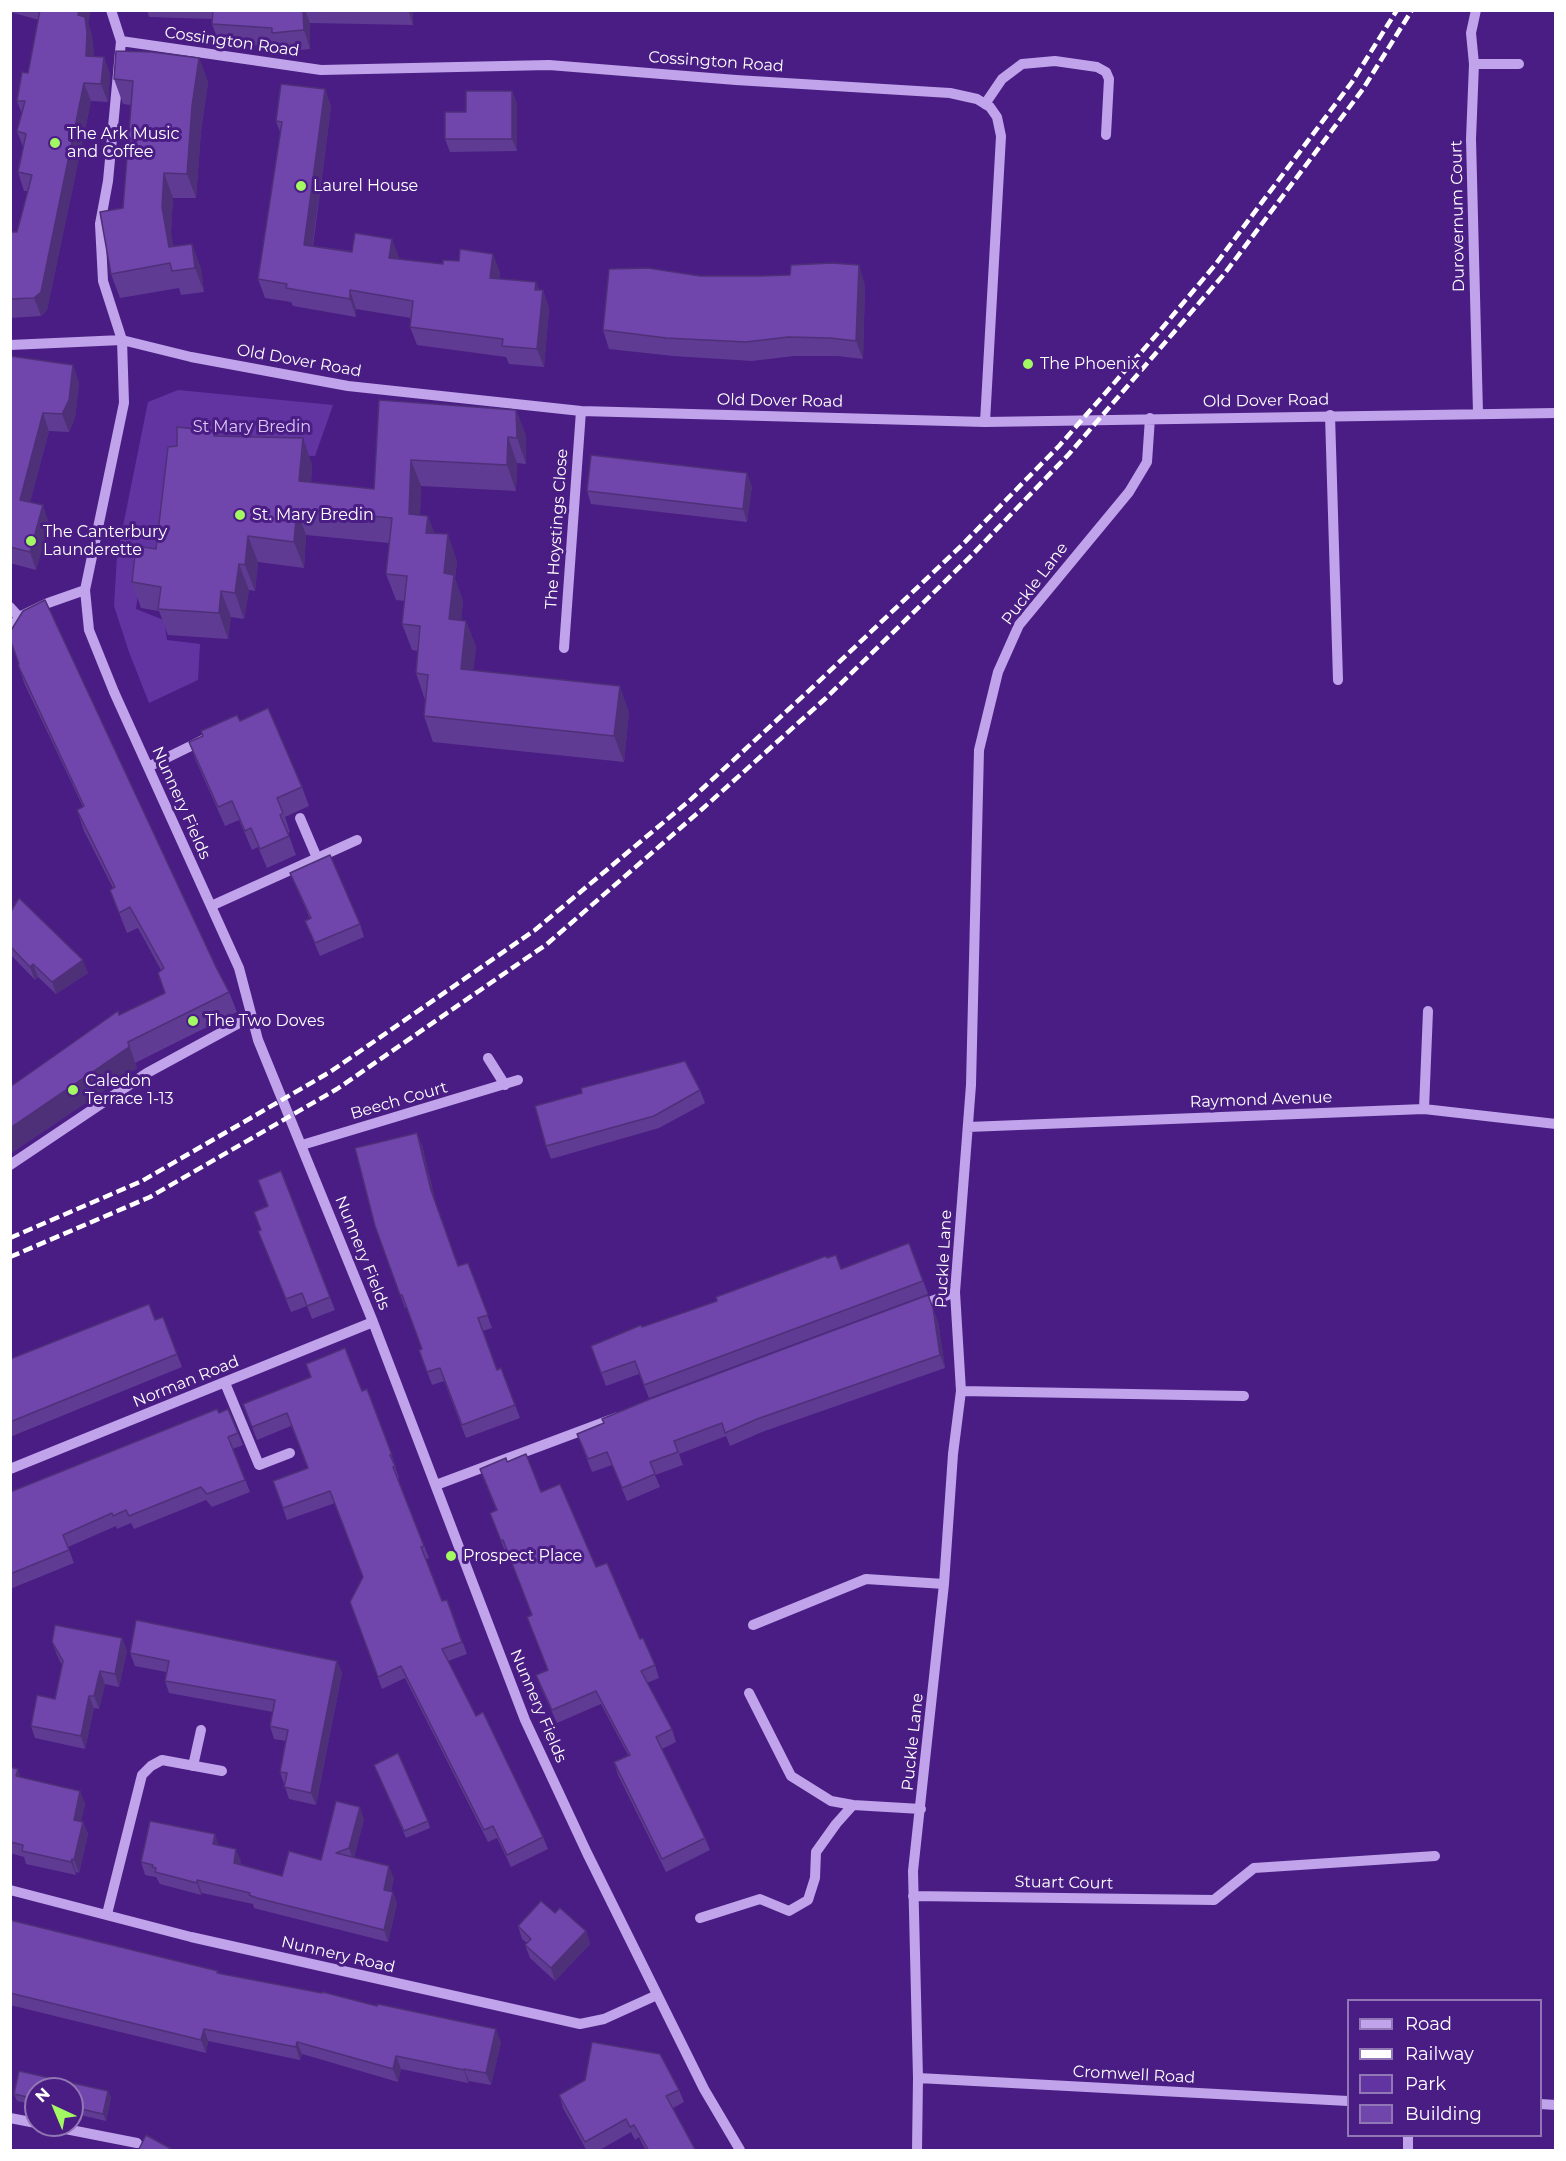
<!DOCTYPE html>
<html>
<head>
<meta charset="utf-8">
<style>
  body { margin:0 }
  #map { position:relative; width:1566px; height:2161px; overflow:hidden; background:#491d83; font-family:Montserrat,sans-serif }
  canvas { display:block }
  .frame { position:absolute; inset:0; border:12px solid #fff; pointer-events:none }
  .legend { position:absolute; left:1347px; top:1999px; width:195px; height:138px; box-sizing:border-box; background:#491d83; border:2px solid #9277b5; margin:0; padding:8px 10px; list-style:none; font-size:18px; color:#fff }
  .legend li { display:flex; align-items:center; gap:12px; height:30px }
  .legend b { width:30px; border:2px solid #9277b5 }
  .north { position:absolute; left:24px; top:2077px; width:60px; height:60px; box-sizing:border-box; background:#491d83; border:2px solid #9277b5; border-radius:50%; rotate:316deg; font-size:16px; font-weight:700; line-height:24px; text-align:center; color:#fff }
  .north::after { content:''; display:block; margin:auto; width:21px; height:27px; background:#a2f962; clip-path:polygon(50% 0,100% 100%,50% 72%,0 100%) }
</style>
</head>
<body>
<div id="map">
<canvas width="1566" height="2161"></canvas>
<div class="frame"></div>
<ul class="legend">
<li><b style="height:8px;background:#c0a3ea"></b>Road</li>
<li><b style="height:8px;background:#fff"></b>Railway</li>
<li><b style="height:16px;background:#6234a2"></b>Park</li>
<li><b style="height:16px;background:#7045ac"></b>Building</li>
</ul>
<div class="north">N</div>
</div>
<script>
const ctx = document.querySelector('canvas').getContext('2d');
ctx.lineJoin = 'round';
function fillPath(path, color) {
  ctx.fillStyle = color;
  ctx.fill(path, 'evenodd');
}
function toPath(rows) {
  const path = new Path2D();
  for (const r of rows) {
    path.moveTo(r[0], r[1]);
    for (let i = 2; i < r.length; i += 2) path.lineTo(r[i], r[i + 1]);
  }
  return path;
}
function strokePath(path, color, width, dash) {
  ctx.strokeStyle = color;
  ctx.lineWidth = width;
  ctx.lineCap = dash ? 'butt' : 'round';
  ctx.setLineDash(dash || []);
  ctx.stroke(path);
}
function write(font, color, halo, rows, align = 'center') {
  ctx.font = font + ' Montserrat,sans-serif';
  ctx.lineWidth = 6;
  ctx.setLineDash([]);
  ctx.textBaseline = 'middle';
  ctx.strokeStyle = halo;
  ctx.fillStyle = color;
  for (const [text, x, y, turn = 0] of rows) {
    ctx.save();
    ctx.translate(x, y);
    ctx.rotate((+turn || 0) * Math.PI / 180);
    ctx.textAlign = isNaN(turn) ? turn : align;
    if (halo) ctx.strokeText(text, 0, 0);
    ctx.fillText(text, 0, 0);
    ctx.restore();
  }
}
fillPath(toPath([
  [178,390,333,405,315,456,263,454,159,564,141,572,136,609,164,620,167,640,200,644,198,680,149,703,129,652,114,606,117,556,148,402]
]), '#6234a2');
strokePath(toPath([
  [111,10,121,41,108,181,100,224,103,281,122,340,124,403,85,590,89,630,114,692,239,968,258,1040,373,1322,525,1720,587,1853,704,2089,740,2150],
  [121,41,321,70,549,65,736,80,950,93,977,99,990,107,997,117,1001,136,985,422],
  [1474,64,1471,33,1476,10],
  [985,104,1002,79,1022,64,1055,61,1097,67,1106,72,1109,79,1106,135],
  [10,345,122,340,191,357,348,386,581,411,985,422,1556,413],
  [1478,413,1471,139,1474,64,1519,64],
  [1330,415,1338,680],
  [10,607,19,617],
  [10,631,19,617,48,603,85,590],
  [564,648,581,411],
  [148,767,203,740],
  [300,818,317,858],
  [211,906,357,840],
  [488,1058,505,1085],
  [1424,1109,1428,1011],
  [968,1127,1424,1109,1556,1124],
  [302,1145,518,1080],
  [10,1165,147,1073,250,1017],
  [919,1306,955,1292],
  [225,1383,259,1465,290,1453],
  [961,1391,1244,1396],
  [10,1469,373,1322],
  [436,1485,618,1417],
  [753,1625,866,1579,944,1584],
  [749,1693,791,1776,831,1801,853,1805,921,1809],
  [193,1766,201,1730],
  [10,1890,191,1937,580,2024,604,2019,657,1995],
  [913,1896,1214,1900,1254,1868,1435,1856],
  [107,1914,142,1775,151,1766,162,1760,222,1771],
  [700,1918,760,1899,789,1911,808,1900,815,1878,816,1852,836,1824,853,1805],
  [918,2078,1348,2101],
  [1540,2104,1556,2105],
  [10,2118,36,2123],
  [45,2125,137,2143],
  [1408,2136,1408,2150],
  [917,2150,918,2078,913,1871,944,1584,953,1454,961,1391,955,1292,971,1085,979,750,998,672,1019,625,1129,492,1147,462,1150,418]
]), '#c0a3ea', 10);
strokePath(toPath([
  [10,1238,142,1181,330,1072,535,930,689,801,814,686,962,545,1059,446,1158,333,1215,265,1352,82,1397,10],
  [10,1257,150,1197,337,1089,547,944,700,811,826,698,972,555,1069,454,1225,273,1363,89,1412,10]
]), '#fff', 4.5, [10, 4.5]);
fillPath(toPath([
  [10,10,91,10,88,23,92,36,94,57,104,57,110,75,108,102,91,101,47,310,41,316,10,318,10,232,17,232,28,191,24,191,18,172,23,147,17,131,22,114,17,101,28,73,39,20,10,12],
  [147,10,413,10,413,25,310,23,310,49,279,52,278,47,219,43,212,24,213,19,149,17],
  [199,58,208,82,201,131,196,198,173,198,171,232,173,246,192,244,201,269,204,292,181,295,179,288,120,298,111,274,123,208,131,105,123,104,114,79],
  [325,89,331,107,313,246,399,257,398,259,500,272,499,279,536,282,539,290,543,290,549,309,544,367,509,364,506,357,417,345,410,327,411,318,356,309,356,317,293,306,291,302,265,298,258,279,280,132,276,121],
  [512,91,517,104,517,151,450,152,445,139,466,112],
  [700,276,865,284,863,359,837,356,794,356,752,361,673,356,609,349,603,330],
  [10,356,73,365,79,383,75,418,69,432,49,431,30,502,49,523,36,570,10,563],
  [379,400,516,410,526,436,526,464,517,463,516,491,421,486,420,515,457,561,455,579,463,601,461,620,466,621,476,647,473,671,629,712,624,762,433,742,424,716,425,700,416,673,418,651,412,650,402,624,405,601,396,600,386,574,389,543,306,535,304,568,258,562,255,591,249,590,244,619,231,617,228,639,168,635,159,611,141,608,132,582,156,549,177,446,215,431,217,436,312,464,311,483,374,489],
  [752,486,747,522,591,504,587,491],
  [18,665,216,967,229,992,237,1012,135,1063,137,1068,10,1154,10,1087,119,1015,165,993,161,970,138,928,127,933,110,890,113,888,84,831,77,810,83,807,25,685],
  [240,721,302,787,309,806,285,817,290,832,288,833,296,855,267,868,258,847,252,850,239,820,225,826,196,761,189,742],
  [290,873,360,924,364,937,320,956,305,921,310,919],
  [10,913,88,973,56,994,38,977,35,980,10,954],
  [700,1090,705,1103,659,1128,551,1159,546,1146],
  [422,1145,436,1203,458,1266,468,1263,492,1328,483,1331,497,1370,501,1368,520,1418,466,1438,444,1381,432,1385,419,1350,422,1349,407,1308,405,1308,375,1226],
  [258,1231,330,1297,335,1310,312,1319,307,1306,291,1312],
  [909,1243,928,1294,649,1398,639,1374,606,1386,591,1346,717,1301,827,1258,841,1269],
  [163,1317,182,1367,10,1437,10,1359],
  [938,1321,945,1368,762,1432,730,1446,726,1436,679,1454,683,1465,655,1475,660,1487,627,1501,612,1465,592,1472,577,1434],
  [306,1364,362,1391,367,1389,396,1467,395,1467,399,1478,398,1479,429,1558,426,1559,442,1601,447,1600,467,1654,448,1661,476,1716,543,1837,548,1849,511,1867,497,1838,488,1842,405,1678,382,1689,350,1602,363,1577,335,1503,287,1520,273,1481,308,1468,291,1426,257,1440,243,1404,311,1377],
  [219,1413,238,1433,243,1445,233,1449,250,1492,212,1507,206,1500,134,1529,131,1523,117,1529,116,1526,68,1547,74,1563,10,1589,10,1492],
  [507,1462,541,1492,596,1567,655,1665,659,1678,647,1683,672,1729,676,1742,662,1749,705,1838,710,1850,666,1872,618,1775,614,1762,628,1755,601,1704,557,1723,541,1688,536,1675,547,1670,532,1615,508,1553,506,1554,490,1513,496,1510,480,1469],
  [122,1638,127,1651,119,1687,105,1684,99,1709,94,1708,85,1749,35,1738,31,1726,55,1699,62,1665,57,1655,52,1642],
  [130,1653,337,1661,342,1673,316,1805,289,1799,280,1772,286,1741,274,1739,270,1726,273,1712,169,1693,165,1681,166,1672,135,1666],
  [374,1765,428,1821,430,1828,406,1838],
  [10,1767,21,1778,80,1791,85,1804,81,1821,83,1822,88,1834,79,1873,76,1872,76,1875,26,1864,24,1857,10,1853],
  [364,1819,354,1857,394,1878,391,1891,393,1892,397,1904,388,1942,261,1910,254,1908,253,1904,202,1893,201,1895,160,1884,156,1877,145,1875,141,1862,219,1845,241,1861,240,1864,282,1876,321,1860],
  [555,1913,586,1931,590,1944,555,1981,530,1958,525,1945,527,1943,522,1939,518,1926],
  [10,1920,218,1971,219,1973,501,2042,491,2085,469,2081,468,2083,401,2069,398,2082,302,2054,300,2060,208,2041,206,2053,10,2005],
  [19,2071,108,2091,111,2098,106,2121,72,2113,72,2089,36,2089,36,2105,17,2101,14,2094],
  [679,2090,684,2102,673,2108,696,2151,646,2151,639,2137,635,2140,631,2132,598,2151,587,2151,563,2108,559,2095]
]), '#603b94');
fillPath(toPath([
  [79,10,91,10,88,23,92,36,94,51,93,75,86,56,78,15],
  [303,10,305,10,310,23,310,49,304,30],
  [408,10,413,10,413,25],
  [104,57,110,75,108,102,101,84],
  [199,58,208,82,201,131,196,198,187,174,192,106],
  [84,83,91,101,47,310,41,316,34,298],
  [325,89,331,107,310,263,304,245],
  [512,91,517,104,517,151,512,139],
  [164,173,173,198,171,232,178,271,169,247,162,207],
  [392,239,399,257,396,276,389,258],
  [192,244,201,269,204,292,195,268],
  [493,254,500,272,496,296,490,278],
  [859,265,865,284,863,359,856,341],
  [536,282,542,299,543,290,549,309,544,367,537,349,535,290],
  [350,290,356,309,356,317,350,299],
  [73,365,79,383,75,418,69,432,62,414],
  [516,410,526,436,526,464,517,438],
  [43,413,49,431,26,518,20,500],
  [508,437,517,463,516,491,507,465],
  [303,438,312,464,309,508,299,481],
  [411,460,421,486,419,540,409,514],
  [747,473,752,486,747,522,743,509],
  [43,505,49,523,36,570,30,552],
  [297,509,306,535,304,568,294,542],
  [428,516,438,542,426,533],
  [448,534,457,561,455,579,463,601,459,645,449,619,444,573],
  [248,536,258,562,255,591,245,565],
  [239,564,249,590,244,619,235,593],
  [221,591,231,617,228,639,219,613],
  [466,621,476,647,471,696,461,669],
  [620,686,629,712,624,762,614,736],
  [83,960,88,973,56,994,52,982],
  [33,964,38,977,35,980,30,967],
  [128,1042,137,1068,10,1154,10,1128],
  [417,1133,422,1145,436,1203,431,1190],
  [933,1308,938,1321,945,1368,940,1355],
  [122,1638,127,1651,119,1687,115,1674],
  [337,1661,342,1673,316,1805,311,1793],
  [100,1671,105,1684,99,1709,94,1696],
  [89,1696,94,1708,85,1749,81,1736],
  [18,1769,22,1782,16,1776],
  [80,1791,85,1804,79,1832,74,1820],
  [360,1807,364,1819,353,1860,349,1848],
  [83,1822,88,1834,79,1873,74,1860],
  [215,1834,219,1846,213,1844],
  [236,1849,241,1861,238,1875,234,1863],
  [72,1859,76,1872,76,1875,71,1862],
  [389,1866,394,1878,388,1902,384,1890],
  [197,1880,202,1893,201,1895,197,1883],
  [393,1892,397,1904,388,1942,384,1930],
  [586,1931,590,1944,555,1981,551,1968],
  [204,2029,208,2041,206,2053,201,2040],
  [496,2029,501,2042,491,2085,486,2073],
  [297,2042,302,2054,300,2060,296,2047],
  [396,2056,401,2069,398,2082,393,2069],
  [464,2069,469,2081,468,2083,464,2070],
  [108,2091,111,2098,106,2121,103,2114]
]), '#4e3078');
const building = toPath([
  [40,10,79,10,78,15,85,17,87,33,86,56,104,57,101,84,84,83,41,292,34,298,10,299,10,232,17,232,32,175,18,172,26,134,17,131,25,101,17,101,22,72,28,73,40,10],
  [213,10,303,10,304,30,272,33,272,28,212,24,213,10],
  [116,51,152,52,199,58,192,106,187,174,164,173,162,207,169,247,192,244,195,268,172,271,170,263,111,274,100,212,123,208,133,81,114,79,116,51],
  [281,84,325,89,304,245,352,252,355,233,392,239,389,258,443,264,443,260,459,261,460,249,493,254,490,278,536,282,535,290,543,290,537,349,502,346,503,339,410,327,413,301,350,290,350,299,286,288,287,284,258,279,282,122,276,121,281,84],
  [466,91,512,91,512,139,445,139,445,112,466,112,466,91],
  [832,263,859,265,856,341,830,338,788,337,746,342,666,338,603,330,609,269,648,268,700,276,760,276,790,275,791,265,832,263],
  [10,356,73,365,69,400,62,414,43,413,20,500,43,505,30,552,10,547,10,356],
  [379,400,516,410,517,438,508,437,507,465,411,460,409,514,428,516,426,533,448,534,444,573,454,575,449,619,466,621,461,669,620,686,614,736,424,716,428,675,416,673,420,626,402,624,407,576,386,574,392,518,297,509,294,542,248,536,245,565,239,564,235,593,221,591,219,613,158,609,161,587,132,582,136,546,156,549,168,447,177,446,177,427,215,431,214,436,303,438,299,481,374,489,379,400],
  [591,455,747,473,743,509,587,491,591,455],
  [45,600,216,967,229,992,128,1042,129,1047,10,1128,10,1087,118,1011,119,1015,165,993,158,973,164,968,130,907,119,913,110,890,115,887,77,810,84,806,18,665,19,664,10,639,10,632,23,611,45,600],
  [268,708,302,787,277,798,283,813,280,815,289,836,260,849,251,828,245,831,232,801,218,807,189,742,203,736,201,731,237,715,240,721,268,708],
  [330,855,360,924,315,943,305,921,311,918,290,873,330,855],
  [19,898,83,960,52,982,33,964,30,967,10,946,10,913,19,898],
  [685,1061,700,1090,654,1116,546,1146,535,1106,582,1093,581,1088,685,1061],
  [417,1133,431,1190,458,1266,468,1263,488,1315,478,1318,497,1370,501,1368,515,1405,462,1425,440,1368,427,1372,419,1350,422,1349,402,1295,400,1295,375,1226,355,1148,417,1133],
  [281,1171,330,1297,307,1306,302,1293,286,1299,258,1231,261,1230,254,1212,268,1206,258,1180,281,1171],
  [909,1243,923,1281,644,1385,635,1361,601,1373,591,1346,641,1325,642,1327,717,1301,716,1297,826,1256,827,1258,836,1255,841,1269,909,1243],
  [928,1295,933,1308,940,1355,757,1419,725,1433,722,1423,674,1441,678,1452,650,1462,655,1474,622,1488,607,1452,588,1459,577,1434,604,1423,602,1419,650,1399,928,1295],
  [149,1304,155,1320,163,1317,177,1354,10,1422,10,1359,149,1304],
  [345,1348,362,1391,367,1389,392,1455,390,1455,395,1466,393,1467,424,1546,421,1547,442,1601,447,1600,462,1642,442,1649,476,1716,483,1712,543,1837,507,1855,493,1826,484,1830,401,1666,378,1677,350,1602,363,1577,330,1491,283,1508,273,1481,308,1468,287,1413,252,1427,243,1404,311,1377,306,1364,345,1348],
  [217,1409,219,1413,228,1409,238,1433,228,1437,245,1480,207,1494,201,1487,129,1516,126,1510,113,1516,112,1513,63,1535,69,1550,10,1574,10,1492,217,1409],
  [526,1454,541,1492,560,1484,596,1567,607,1563,640,1639,643,1638,655,1665,641,1671,672,1729,656,1737,705,1838,662,1859,614,1762,630,1755,596,1691,552,1710,536,1675,548,1670,527,1617,532,1615,503,1540,501,1541,490,1513,497,1510,480,1469,506,1458,507,1462,526,1454],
  [136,1620,337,1661,311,1793,284,1787,287,1773,280,1772,288,1730,270,1726,275,1700,165,1681,169,1661,130,1653,136,1620],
  [55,1625,122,1638,115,1674,100,1671,94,1696,89,1696,81,1736,31,1726,37,1695,55,1699,63,1661,52,1642,55,1625],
  [398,1753,428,1821,404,1831,374,1765,398,1753],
  [10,1767,18,1769,16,1776,80,1791,74,1820,83,1822,74,1860,72,1859,71,1862,22,1851,23,1845,10,1842,10,1767],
  [336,1801,360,1807,349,1848,336,1853,389,1866,384,1890,393,1892,384,1930,257,1898,249,1895,250,1893,197,1880,197,1883,155,1872,156,1868,152,1867,153,1865,141,1862,150,1821,215,1834,213,1844,236,1849,234,1863,282,1876,289,1851,321,1860,336,1801],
  [541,1901,555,1913,560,1908,586,1931,551,1968,525,1945,531,1939,518,1926,541,1901],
  [10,1920,218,1971,217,1973,322,1993,323,1992,377,2006,378,2004,496,2029,486,2073,464,2069,464,2070,396,2056,393,2069,297,2042,296,2047,204,2029,201,2040,10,1993,10,1920],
  [592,2042,660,2054,679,2090,666,2096,696,2151,649,2151,634,2125,630,2127,626,2119,585,2142,559,2095,585,2080,592,2042],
  [19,2071,108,2091,103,2114,72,2107,72,2089,36,2089,36,2099,14,2094,19,2071],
  [146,2135,175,2151,138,2151,146,2135]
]);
fillPath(building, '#7045ac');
strokePath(building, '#4e3078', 1.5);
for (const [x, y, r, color] of [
  [55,143,6,"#a2f962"],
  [301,186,6,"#a2f962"],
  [1028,364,6,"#a2f962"],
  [240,515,6,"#a2f962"],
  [31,541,6,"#a2f962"],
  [193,1021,6,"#a2f962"],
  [73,1090,6,"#a2f962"],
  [451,1556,6,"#a2f962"]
]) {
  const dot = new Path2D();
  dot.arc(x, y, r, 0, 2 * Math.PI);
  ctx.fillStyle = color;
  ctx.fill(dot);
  strokePath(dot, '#491d83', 2);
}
write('16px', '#fff', '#491d83', [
  ["Cossington Road",232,42,8],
  ["Cossington Road",716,62,4],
  ["Durovernum Court",1458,216,-91],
  ["Old Dover Road",299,361,10],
  ["Old Dover Road",780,401,1],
  ["Old Dover Road",1266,401,-1],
  ["The Hoystings Close",557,529,-86],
  ["Puckle Lane",1035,584,-53],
  ["Nunnery Fields",181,803,66],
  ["Raymond Avenue",1261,1100,-2],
  ["Beech Court",399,1101,-16],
  ["Nunnery Fields",362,1253,68],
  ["Puckle Lane",944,1259,-87],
  ["Norman Road",186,1382,-22],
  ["Nunnery Fields",538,1706,67],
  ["Puckle Lane",913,1742,-84],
  ["Stuart Court",1064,1883,1],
  ["Nunnery Road",338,1955,13],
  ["Cromwell Road",1134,2075,3]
]);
write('16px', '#fff', '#491d83', [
  ["The Ark Music",67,134],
  ["and Coffee",67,152],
  ["Laurel House",313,186],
  ["The Phoenix",1040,364],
  ["St. Mary Bredin",252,515],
  ["The Canterbury",43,532],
  ["Launderette",43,550],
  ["The Two Doves",205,1021],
  ["Caledon",85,1081],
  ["Terrace 1-13",85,1099],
  ["Prospect Place",463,1556]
], 'left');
write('16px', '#dbc8f7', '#491d83', [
  ["St Mary Bredin",252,427]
]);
</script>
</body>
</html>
